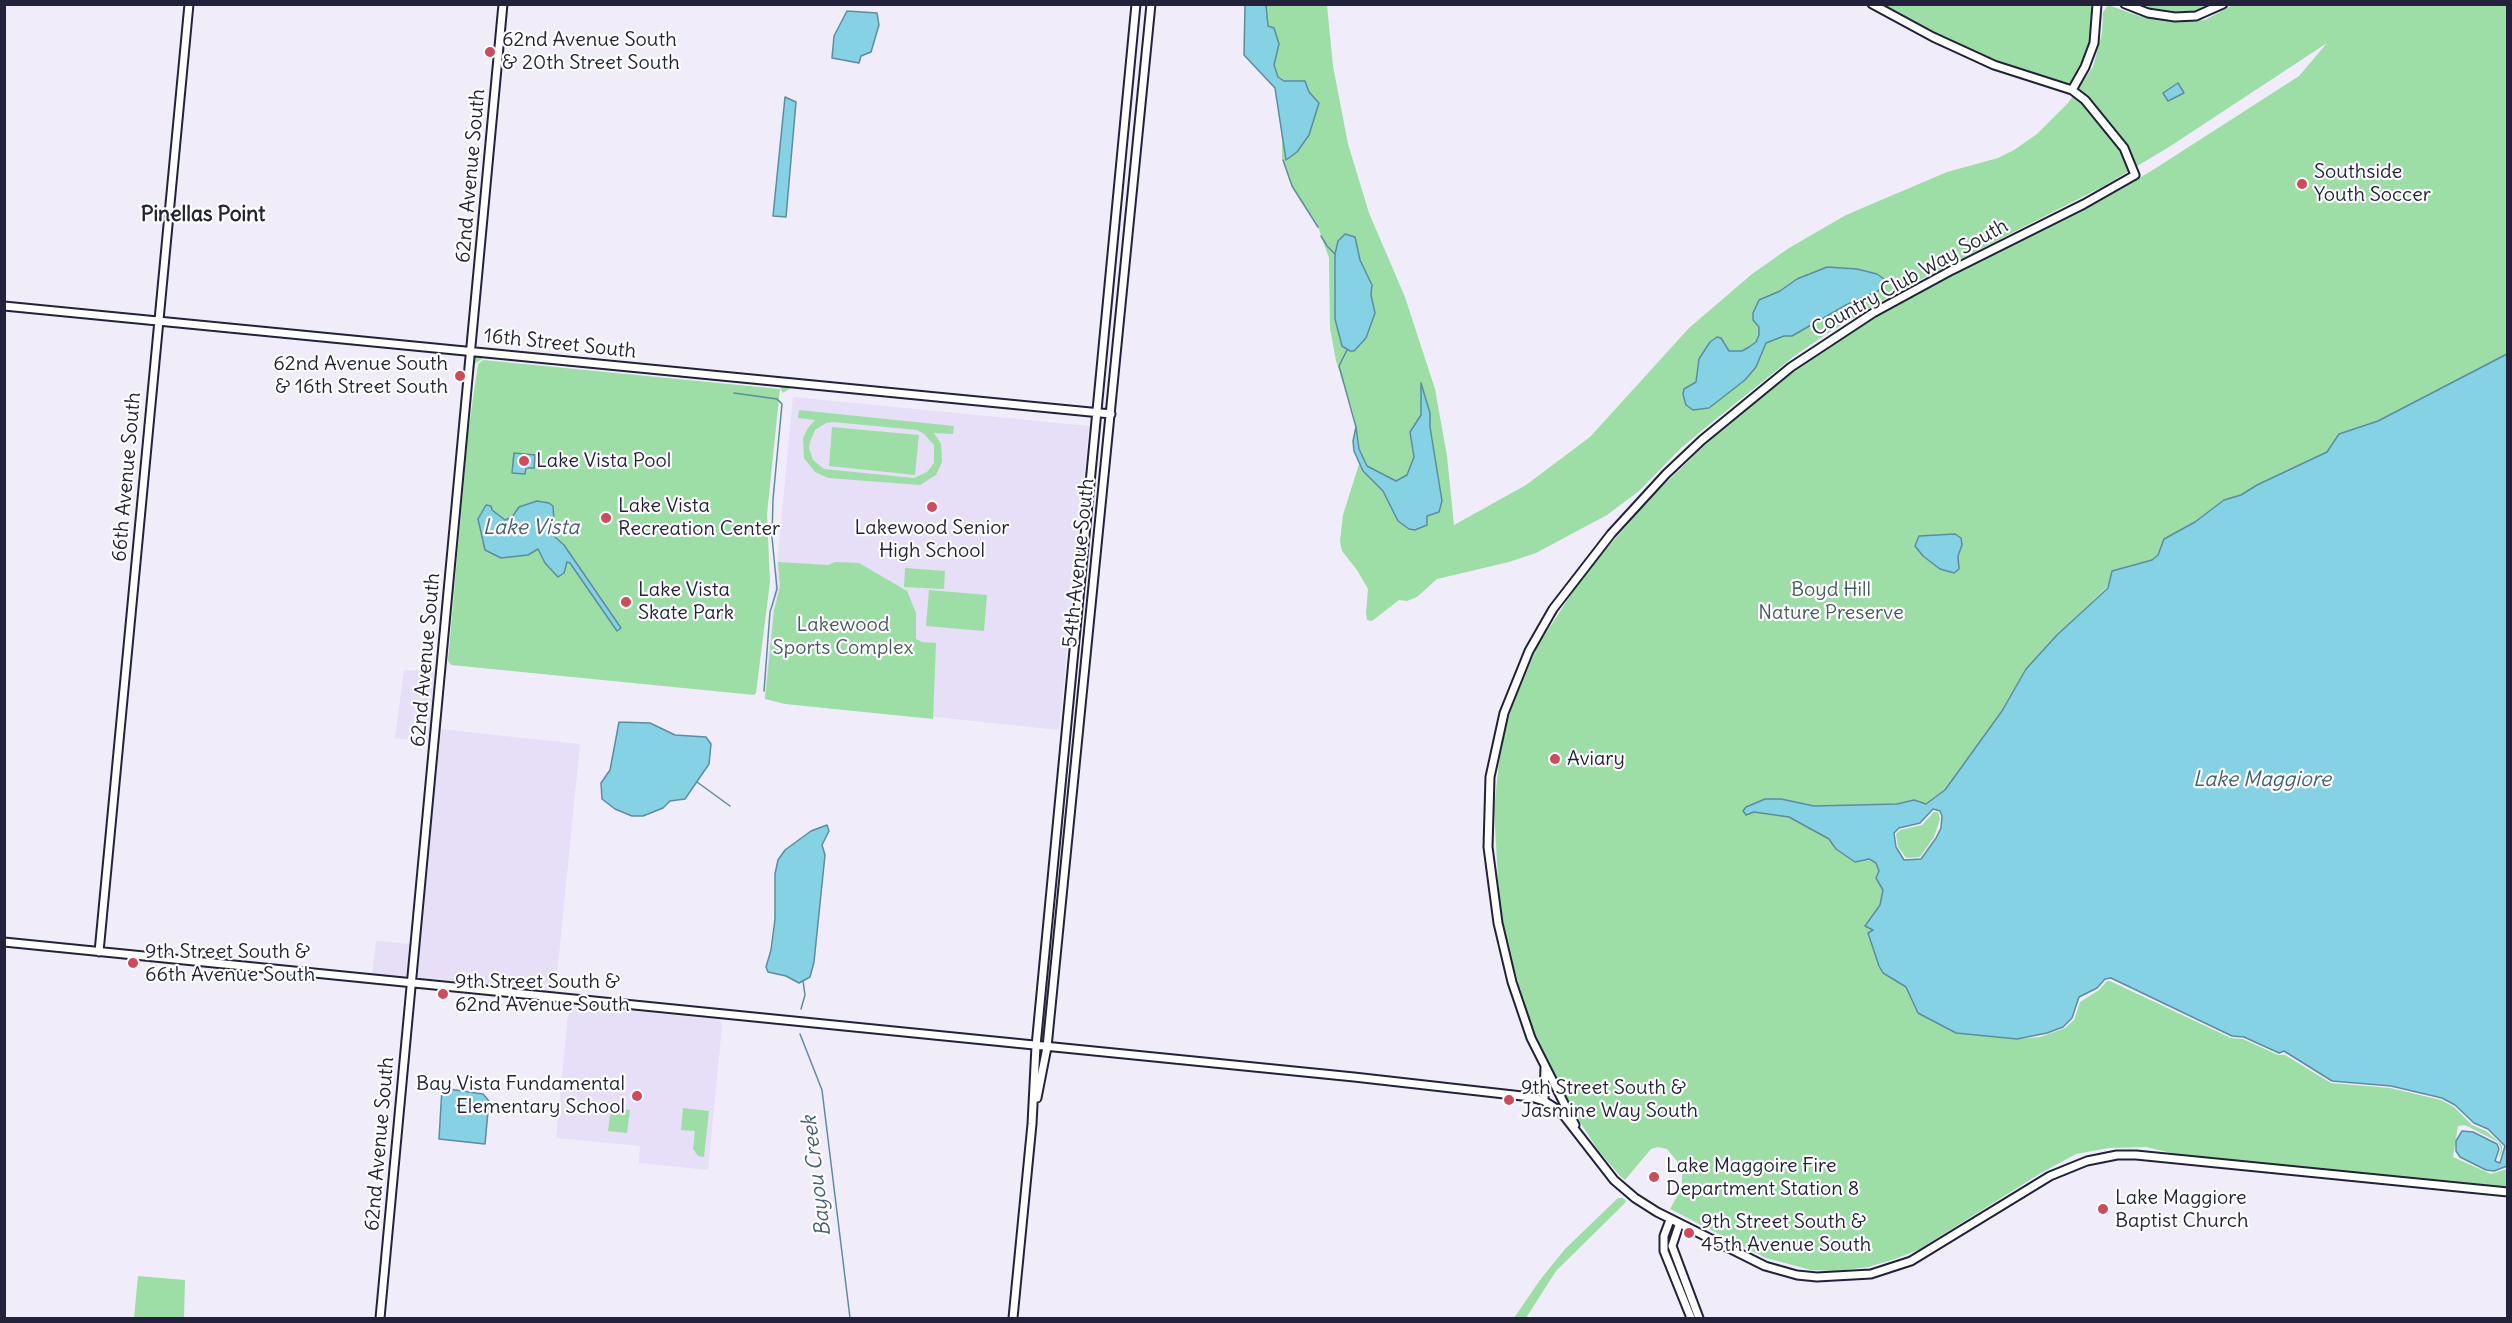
<!DOCTYPE html>
<html>
<head>
<meta charset="utf-8">
<style>
  body { margin:0 }
  #map { position:relative; width:2512px; height:1323px; overflow:hidden; background:#f1ecfa; font-family:Delius,sans-serif }
  canvas { display:block }
  .frame { position:absolute; inset:0; border:6px solid #22223b; pointer-events:none }
</style>
</head>
<body>
<div id="map">
<canvas width="2512" height="1323"></canvas>
<div class="frame"></div>
</div>
<script>
const ctx = document.querySelector('canvas').getContext('2d');
ctx.lineJoin = 'round';
function fillPath(path, color) {
  ctx.fillStyle = color;
  ctx.fill(path, 'evenodd');
}
function toPath(rows) {
  const path = new Path2D();
  for (const r of rows) {
    path.moveTo(r[0], r[1]);
    for (let i = 2; i < r.length; i += 2) path.lineTo(r[i], r[i + 1]);
  }
  return path;
}
function strokePath(path, color, width, dash) {
  ctx.strokeStyle = color;
  ctx.lineWidth = width;
  ctx.lineCap = dash ? 'butt' : 'round';
  ctx.setLineDash(dash || []);
  ctx.stroke(path);
}
function write(font, color, halo, rows, align = 'center') {
  ctx.font = font + ' Delius,sans-serif';
  ctx.lineWidth = 4.5;
  ctx.setLineDash([]);
  ctx.textBaseline = 'middle';
  ctx.strokeStyle = halo;
  ctx.fillStyle = color;
  for (const [text, x, y, turn = 0] of rows) {
    ctx.save();
    ctx.translate(x, y);
    ctx.rotate((+turn || 0) * Math.PI / 180);
    ctx.textAlign = isNaN(turn) ? turn : align;
    if (halo) ctx.strokeText(text, 0, 0);
    ctx.fillText(text, 0, 0);
    ctx.restore();
  }
}
fillPath(toPath([
  [793,397,1089,426,1059,730,764,699],
  [404,670,438,671,409,981,372,977,376,941,410,944,430,742,395,738],
  [439,729,580,744,555,995,415,982],
  [569,1004,720,1020,722,1026,708,1170,639,1163,640,1146,556,1138]
]), '#e7def7');
fillPath(toPath([
  [2234,4,2507,5,2507,354,2378,421,2339,434,2327,452,2257,485,2241,495,2224,500,2195,522,2173,534,2160,548,2158,555,2152,560,2129,566,2057,635,2026,669,2002,711,1945,790,1926,804,1914,800,1897,804,1814,806,1781,799,1765,799,1746,807,1746,815,1754,812,1789,817,1829,839,1836,849,1876,863,1879,871,1876,878,1883,890,1880,905,1865,925,1874,930,1883,974,1906,987,1918,1013,2017,1039,2040,1037,2065,1028,2074,1020,2080,1002,2099,990,2107,981,2110,981,2231,1038,2243,1039,2278,1055,2285,1055,2331,1083,2390,1088,2441,1100,2454,1107,2472,1125,2486,1131,2500,1143,2502,1146,2502,1152,2498,1160,2501,1149,2498,1142,2465,1125,2458,1126,2453,1157,2491,1174,2507,1169,2507,1189,2320,1169,2198,1159,2146,1147,2109,1148,2076,1154,2041,1173,1918,1250,1892,1260,1868,1267,1837,1271,1811,1270,1766,1258,1670,1209,1682,1187,1682,1173,1677,1161,1667,1149,1658,1147,1651,1149,1625,1180,1620,1176,1598,1150,1574,1113,1532,1028,1507,944,1499,897,1494,809,1501,743,1510,712,1537,647,1583,576,1652,496,1725,426,1793,370,1857,327,1894,305,2118,191,2156,168,2299,76,2327,43,2169,147,2104,186,1908,286,1828,333,1793,357,1705,428,1680,449,1639,491,1607,515,1536,553,1509,562,1437,579,1417,597,1407,601,1399,600,1372,621,1367,620,1366,613,1368,589,1357,570,1342,551,1340,541,1343,515,1359,464,1354,451,1353,441,1356,427,1353,412,1336,361,1330,328,1329,258,1317,224,1292,186,1282,157,1282,139,1275,88,1244,55,1245,5,1327,5,1333,66,1348,144,1369,213,1405,297,1435,389,1447,456,1454,525,1526,485,1590,437,1689,328,1752,274,1789,248,1846,215,1947,172,1998,158,2014,150,2037,134,2068,103,2093,67,2102,33,2103,12,2108,5,2139,16,2176,22,2205,20],
  [1878,5,2096,5,2086,56,2071,86,1995,63,1934,35],
  [2133,5,2207,5,2207,9,2195,13,2175,14,2151,11],
  [474,354,601,368,794,386,783,393,780,387,483,358,475,364,468,412],
  [483,360,780,389,767,514,770,582,756,693,754,695,451,665,448,661,468,433,478,364],
  [799,410,954,426,953,434,934,433,941,444,942,462,936,475,920,485,828,478,815,472,804,458,803,438,808,428,815,420,798,418],
  [833,422,917,430,924,434,934,445,934,463,927,472,914,478,824,469,813,460,809,448,810,442,815,430,826,423],
  [832,427,919,435,915,475,829,466],
  [778,562,828,565,835,562,859,563,907,591,916,613,916,639,922,642,936,643,933,719,785,704,765,699,774,611,780,586],
  [905,568,945,571,944,589,904,587],
  [929,590,987,595,984,631,926,626],
  [1934,812,1938,812,1940,819,1934,837,1920,857,1906,858,1898,847,1896,834,1900,830,1922,825],
  [611,1108,630,1110,627,1133,608,1131],
  [683,1108,709,1111,704,1157,698,1156,693,1149,695,1131,681,1130],
  [1618,1198,1623,1198,1626,1201,1625,1203,1556,1271,1526,1318,1514,1318,1540,1280,1565,1249],
  [138,1276,185,1280,184,1318,134,1318]
]), '#9ddea7');
const water = toPath([
  [1245,5,1266,5,1268,26,1274,28,1279,44,1274,65,1278,77,1284,81,1305,81,1309,92,1319,103,1309,135,1297,152,1286,160,1275,88,1244,55,1245,5],
  [847,11,877,13,879,25,871,52,861,56,859,63,832,58,834,36,847,11],
  [2178,83,2184,93,2168,101,2163,93,2178,83],
  [785,97,796,102,786,217,773,216,785,97],
  [1345,234,1355,237,1360,260,1372,285,1371,295,1375,313,1366,338,1354,351,1350,351,1342,346,1335,319,1335,254,1338,241,1345,234],
  [1827,267,1857,269,1877,274,1887,281,1878,291,1846,305,1792,336,1784,336,1766,343,1756,367,1745,380,1709,408,1693,410,1686,405,1683,394,1684,389,1696,382,1699,359,1710,342,1717,337,1721,338,1729,351,1742,351,1749,347,1756,342,1759,335,1759,327,1753,320,1753,313,1759,300,1780,291,1797,279,1827,267],
  [2507,354,2507,1166,2494,1171,2486,1170,2460,1157,2456,1151,2456,1141,2462,1131,2473,1132,2497,1144,2499,1149,2495,1161,2500,1163,2505,1146,2488,1129,2474,1123,2455,1105,2442,1098,2391,1086,2332,1081,2284,1051,2279,1053,2244,1037,2232,1036,2111,978,2105,979,2097,988,2079,997,2072,1018,2063,1027,2047,1033,2017,1039,1956,1033,1918,1013,1906,987,1883,973,1879,966,1868,933,1873,930,1865,926,1880,905,1883,890,1876,878,1879,871,1876,863,1869,859,1855,862,1836,849,1829,839,1789,817,1754,812,1746,815,1743,811,1746,807,1765,799,1781,799,1814,806,1897,804,1914,800,1926,804,1945,790,2002,711,2026,669,2057,635,2108,588,2112,571,2152,560,2158,555,2164,539,2195,522,2224,500,2241,495,2257,485,2327,452,2339,434,2378,421,2507,354],
  [1933,809,1940,811,1942,816,1941,828,1936,838,1921,859,1904,860,1896,847,1894,833,1899,828,1920,823,1933,809],
  [1421,383,1430,413,1430,427,1442,501,1439,512,1427,516,1427,525,1415,530,1409,529,1398,521,1383,491,1363,471,1354,451,1353,441,1356,427,1359,449,1367,466,1396,481,1407,475,1414,457,1410,432,1421,415,1421,383],
  [514,453,535,455,534,468,526,468,525,474,512,473,514,453],
  [537,501,549,503,553,506,555,537,564,545,621,628,617,631,570,563,567,562,564,573,558,577,545,563,538,549,528,555,501,558,485,550,478,519,486,505,491,506,492,510,505,520,512,517,519,507,537,501],
  [1955,534,1961,538,1962,545,1958,556,1959,569,1954,573,1940,569,1923,556,1915,546,1919,536,1955,534],
  [619,722,650,723,675,735,706,737,711,744,709,764,685,799,670,801,663,808,643,816,632,816,615,809,602,799,601,783,610,770,619,722],
  [827,825,829,831,822,845,825,855,814,962,810,977,799,983,786,976,768,972,766,967,771,950,775,919,775,874,778,860,785,850,811,831,827,825],
  [442,1088,483,1094,489,1101,485,1144,439,1139,442,1088]
]);
fillPath(water, '#85d2e5');
strokePath(water, '#5d8ca1', 1.5);
strokePath(toPath([
  [1283,160,1292,186,1318,227],
  [1321,236,1327,246,1335,254],
  [1347,350,1339,366,1356,427],
  [734,393,777,399,782,404,773,499,772,537,777,589,770,612,764,691],
  [697,782,730,806],
  [801,1009,805,995,803,981],
  [800,1034,822,1090,850,1318]
]), '#5d8ca1', 1.5);
const secondary = toPath([
  [2125,4,2148,13,2175,17,2196,16,2223,4],
  [2072,90,2085,67,2094,43,2097,4],
  [4,306,1111,414],
  [4,942,1354,1077,1531,1097,1544,1101,1555,1108,1565,1117,1614,1180,1635,1198,1657,1212,1765,1266,1797,1275,1817,1277,1871,1274,1911,1261,2050,1176,2087,1161,2117,1155,2136,1155,2508,1192],
  [99,952,189,4],
  [1037,1098,1047,1047,1151,4],
  [1544,1101,1545,1067],
  [1575,1125,1531,1038,1512,982,1498,923,1488,847,1490,777,1504,713,1529,651,1553,609,1611,534,1666,474,1702,440,1791,367,1873,313,1952,270,2084,204,2135,175,2124,148,2085,100,2072,90,1994,65,1933,37,1872,4],
  [1670,1220,1664,1236,1664,1251,1691,1318],
  [1679,1225,1672,1246,1699,1318],
  [380,1318,503,4],
  [1013,1318,1032,1124,1036,1046,1136,4]
]);
strokePath(secondary, '#22223b', 11);
strokePath(secondary, '#fff', 7);
for (const [x, y, r, color] of [
  [490,52,6,"#d1495b"],
  [2302,184,6,"#d1495b"],
  [460,376,6,"#d1495b"],
  [524,461,6,"#d1495b"],
  [932,507,6,"#d1495b"],
  [606,518,6,"#d1495b"],
  [626,602,6,"#d1495b"],
  [1555,759,6,"#d1495b"],
  [133,963,6,"#d1495b"],
  [443,994,6,"#d1495b"],
  [637,1096,6,"#d1495b"],
  [1509,1100,6,"#d1495b"],
  [1654,1177,6,"#d1495b"],
  [2103,1209,6,"#d1495b"],
  [1689,1233,6,"#d1495b"]
]) {
  const dot = new Path2D();
  dot.arc(x, y, r, 0, 2 * Math.PI);
  ctx.fillStyle = color;
  ctx.fill(dot);
  strokePath(dot, '#fff', 2);
}
write('20px', '#22223b', '#fff', [
  ["62nd Avenue South",502,40],
  ["& 20th Street South",502,63],
  ["Southside",2314,172],
  ["Youth Soccer",2314,195],
  ["62nd Avenue South",448,364,"right"],
  ["& 16th Street South",448,387,"right"],
  ["Lake Vista Pool",536,461],
  ["Lake Vista",618,506],
  ["Recreation Center",618,529],
  ["Lakewood Senior",932,528,"center"],
  ["High School",932,551,"center"],
  ["Lake Vista",638,590],
  ["Skate Park",638,613],
  ["Aviary",1567,759],
  ["9th Street South &",145,952],
  ["66th Avenue South",145,975],
  ["9th Street South &",455,982],
  ["62nd Avenue South",455,1005],
  ["Bay Vista Fundamental",625,1084,"right"],
  ["Elementary School",625,1107,"right"],
  ["9th Street South &",1521,1088],
  ["Jasmine Way South",1521,1111],
  ["Lake Maggoire Fire",1666,1166],
  ["Department Station 8",1666,1189],
  ["Lake Maggiore",2115,1198],
  ["Baptist Church",2115,1221],
  ["9th Street South &",1701,1222],
  ["45th Avenue South",1701,1245]
], 'left');
write('20px', '#22223b', '#fff', [
  ["62nd Avenue South",471,176,-85],
  ["Country Club Way South",1910,278,-29],
  ["16th Street South",560,344,6],
  ["66th Avenue South",127,477,-85],
  ["54th Avenue South",1079,563,-84],
  ["62nd Avenue South",426,660,-85],
  ["62nd Avenue South",380,1144,-85]
]);
write('20px', '#475a5b', '#fff', [
  ["Boyd Hill",1831,590],
  ["Nature Preserve",1831,613],
  ["Lakewood",843,625],
  ["Sports Complex",843,648]
]);
write('bold 21px', '#22223b', '#fff', [
  ["Pinellas Point",203,215]
]);
write('italic 21px', '#456076', '#fff', [
  ["Lake Vista",531,528],
  ["Lake Maggiore",2262,780],
  ["Bayou Creek",817,1176,-97]
]);
</script>
</body>
</html>
